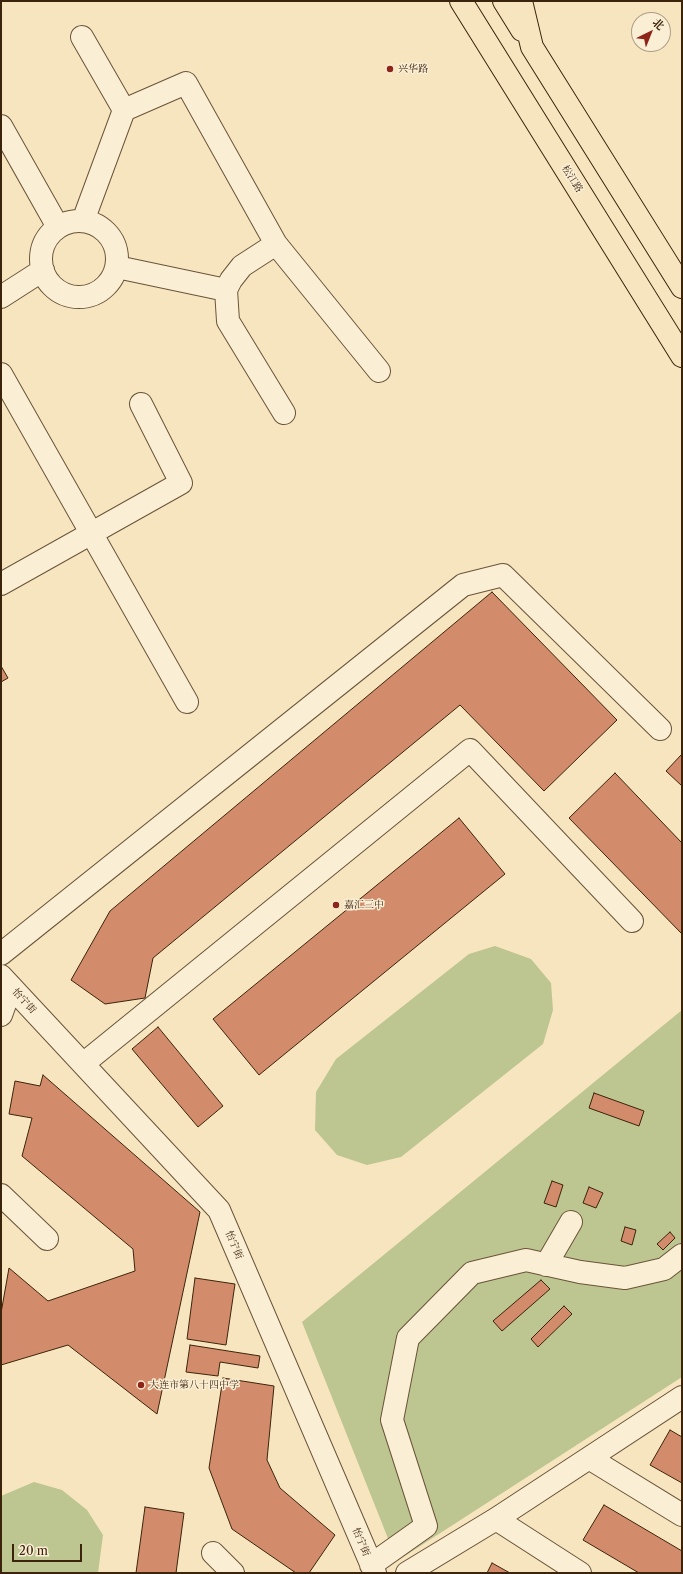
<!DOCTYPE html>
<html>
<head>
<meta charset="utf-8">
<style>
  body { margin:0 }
  #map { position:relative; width:683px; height:1574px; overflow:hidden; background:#f7e5bf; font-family:"Libre Caslon Text","Noto Serif SC",serif }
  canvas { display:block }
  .frame { position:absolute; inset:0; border:2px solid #3b240b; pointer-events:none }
  .north { position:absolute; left:631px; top:12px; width:40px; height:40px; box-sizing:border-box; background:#faeed5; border:1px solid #ae9d84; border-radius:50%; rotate:43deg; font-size:11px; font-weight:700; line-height:16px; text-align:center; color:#3b240b }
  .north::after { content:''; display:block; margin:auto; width:14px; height:18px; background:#8f2418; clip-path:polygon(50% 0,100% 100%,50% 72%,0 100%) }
  .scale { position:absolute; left:12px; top:1544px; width:70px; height:18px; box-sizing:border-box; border:2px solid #3b240b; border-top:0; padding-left:5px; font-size:12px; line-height:14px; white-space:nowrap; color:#3b240b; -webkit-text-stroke:3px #faeed5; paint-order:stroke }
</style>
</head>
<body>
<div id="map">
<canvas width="683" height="1574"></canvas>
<div class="frame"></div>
<div class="north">北</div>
<div class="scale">20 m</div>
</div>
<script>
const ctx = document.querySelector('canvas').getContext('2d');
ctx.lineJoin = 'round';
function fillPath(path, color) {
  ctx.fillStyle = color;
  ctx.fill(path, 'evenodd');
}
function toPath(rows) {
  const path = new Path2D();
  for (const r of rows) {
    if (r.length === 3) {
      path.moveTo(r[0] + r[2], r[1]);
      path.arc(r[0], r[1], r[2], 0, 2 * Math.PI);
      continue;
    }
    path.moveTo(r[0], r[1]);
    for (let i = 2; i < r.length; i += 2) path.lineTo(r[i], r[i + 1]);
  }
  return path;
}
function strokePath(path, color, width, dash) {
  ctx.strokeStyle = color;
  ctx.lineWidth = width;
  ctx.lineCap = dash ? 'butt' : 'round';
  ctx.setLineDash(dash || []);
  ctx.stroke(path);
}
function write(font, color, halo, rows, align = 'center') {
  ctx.font = font + ' "Libre Caslon Text","Noto Serif SC",serif';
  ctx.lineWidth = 3;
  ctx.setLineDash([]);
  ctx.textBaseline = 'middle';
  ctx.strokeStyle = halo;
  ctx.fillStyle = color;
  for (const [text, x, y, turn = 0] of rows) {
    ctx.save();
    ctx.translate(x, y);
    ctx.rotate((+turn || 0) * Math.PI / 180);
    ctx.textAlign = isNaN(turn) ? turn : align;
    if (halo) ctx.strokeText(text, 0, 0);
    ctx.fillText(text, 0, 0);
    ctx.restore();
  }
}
fillPath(toPath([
  [495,946,531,959,551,983,553,1010,543,1044,401,1157,367,1165,337,1155,315,1130,316,1092,336,1059,469,954],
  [682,1010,682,1377,397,1561,302,1322],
  [34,1482,62,1490,87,1510,103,1535,98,1573,1,1573,1,1496]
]), '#bdc591');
const building = toPath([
  [492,592,617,720,544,791,460,705,153,958,145,998,105,1004,71,980,110,911,492,592],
  [1,666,8,678,1,682,1,666],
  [682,754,682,786,666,771,682,754],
  [615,773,682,843,682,934,569,818,615,773],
  [459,818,505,874,259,1075,213,1019,459,818],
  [158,1027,223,1106,198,1127,132,1049,158,1027],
  [43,1075,200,1212,157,1414,68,1345,1,1365,1,1313,9,1268,48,1301,135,1271,133,1249,22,1156,32,1118,9,1114,15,1081,40,1086,43,1075],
  [594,1093,644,1111,639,1126,589,1108,594,1093],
  [552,1181,563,1185,556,1207,544,1203,552,1181],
  [589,1187,603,1193,596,1208,583,1203,589,1187],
  [625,1227,636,1230,632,1245,621,1241,625,1227],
  [670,1232,675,1238,663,1250,657,1244,670,1232],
  [195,1278,235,1284,226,1345,187,1339,195,1278],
  [541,1280,550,1289,502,1331,493,1321,541,1280],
  [564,1306,572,1314,538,1347,531,1339,564,1306],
  [190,1345,260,1356,258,1368,220,1362,218,1376,186,1372,190,1345],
  [223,1378,274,1386,267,1460,280,1488,335,1535,309,1573,296,1573,232,1529,209,1468,223,1378],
  [670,1430,682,1437,682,1483,650,1465,670,1430],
  [604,1505,682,1551,682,1573,639,1573,583,1540,604,1505],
  [145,1507,184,1513,176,1573,136,1573,145,1507],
  [492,1563,510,1573,487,1573,492,1563]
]);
fillPath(building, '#d28b6b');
strokePath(building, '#3b240b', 1);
const minor = toPath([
  [82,37,124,110,83,221],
  [124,110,186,83,276,244,242,266,231,280,226,290,228,321,284,413],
  [1,126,58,227],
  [79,259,38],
  [276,244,379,371],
  [117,267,226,290],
  [1,297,43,270],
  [1,374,187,702],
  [1,584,181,483,141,404],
  [1,954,463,585,503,575,660,729],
  [1,976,219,1210,375,1573],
  [1,1015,11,987],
  [83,1064,470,750,632,921],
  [1,1195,47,1239],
  [546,1265,571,1222],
  [589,1458,682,1515],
  [496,1519,580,1573],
  [213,1553,233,1573],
  [371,1565,426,1526,392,1420,408,1338,472,1273,526,1260,580,1272,625,1278,664,1269,682,1255],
  [407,1573,496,1519,682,1397]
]);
const major = toPath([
  [461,1,682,356],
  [504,1,522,30],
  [521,1,532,47,682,287]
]);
strokePath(minor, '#6a5438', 24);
strokePath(major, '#3b240b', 24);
strokePath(minor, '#faeed5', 22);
strokePath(major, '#f7e5bf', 22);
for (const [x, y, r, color] of [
  [390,69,4,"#8f2418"],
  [336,905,4,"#8f2418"],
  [141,1385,4,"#8f2418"]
]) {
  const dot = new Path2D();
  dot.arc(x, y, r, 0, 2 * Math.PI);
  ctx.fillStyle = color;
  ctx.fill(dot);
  strokePath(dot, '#faeed5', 1.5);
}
write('10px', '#3b240b', '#faeed5', [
  ["兴华路",398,69],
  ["嘉汇三中",344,905],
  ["大连市第八十四中学",149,1385]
], 'left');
write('10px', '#3b240b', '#faeed5', [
  ["松江路",572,179,58],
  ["怡宁街",24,1001,47],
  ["怡宁街",234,1245,67],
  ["怡宁街",361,1542,67]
]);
</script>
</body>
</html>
